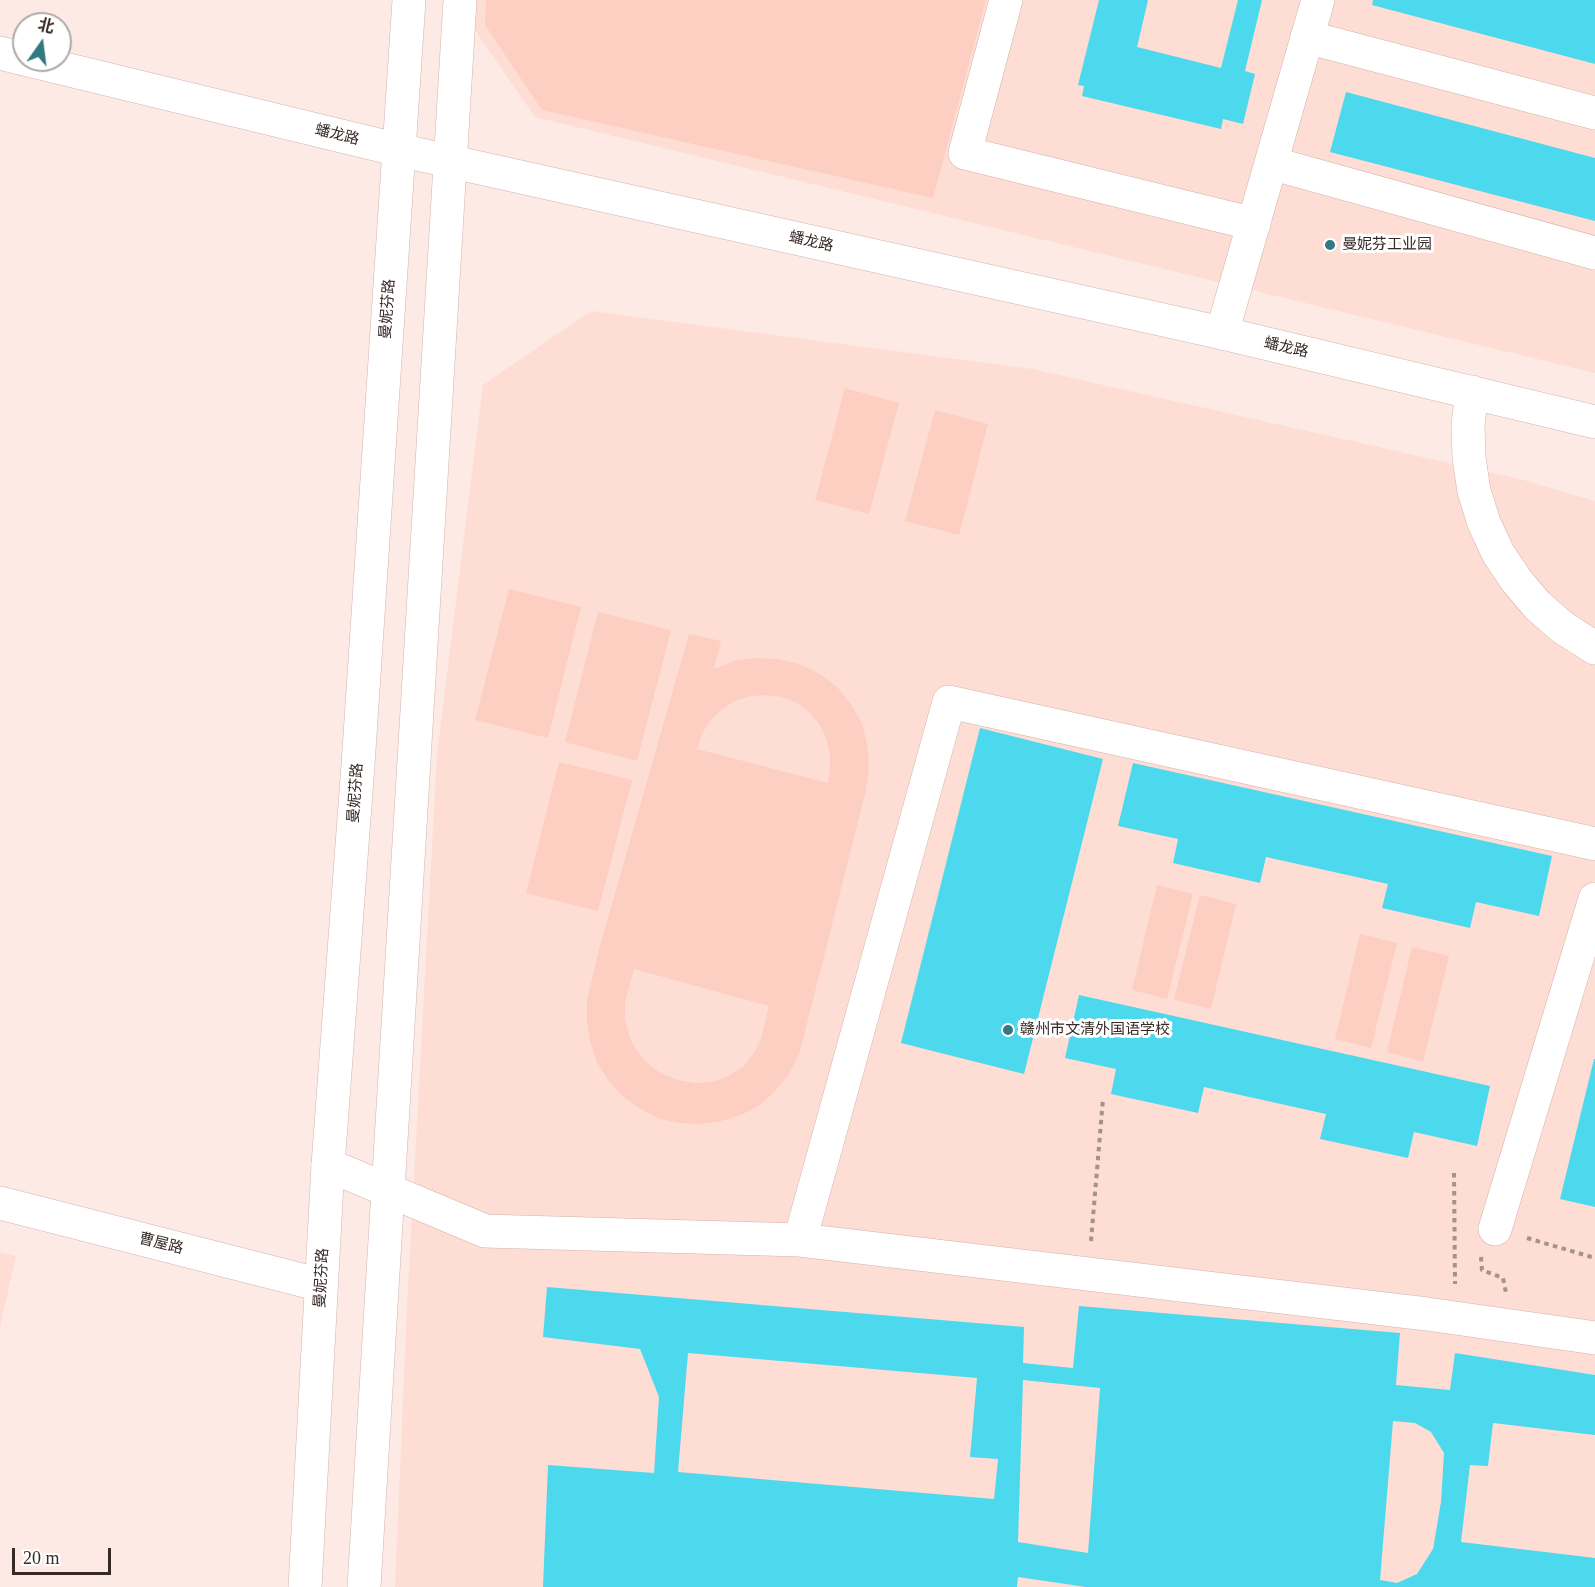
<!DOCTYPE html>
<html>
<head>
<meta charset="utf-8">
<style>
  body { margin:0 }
  #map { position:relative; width:1595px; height:1587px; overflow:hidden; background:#feeae5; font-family:"Times New Roman","Noto Sans SC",serif }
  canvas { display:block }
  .north { position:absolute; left:12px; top:12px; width:60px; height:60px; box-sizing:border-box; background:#fff; border:2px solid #afaaa8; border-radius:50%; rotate:14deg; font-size:16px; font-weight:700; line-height:24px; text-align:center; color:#362a26 }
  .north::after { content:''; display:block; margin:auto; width:21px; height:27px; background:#327983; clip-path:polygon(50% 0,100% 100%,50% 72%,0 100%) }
  .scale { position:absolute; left:12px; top:1548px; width:99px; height:27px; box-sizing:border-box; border:3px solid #362a26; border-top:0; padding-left:8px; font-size:18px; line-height:21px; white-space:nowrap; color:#362a26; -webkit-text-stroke:4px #fff; paint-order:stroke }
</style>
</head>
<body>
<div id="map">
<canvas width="1595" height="1587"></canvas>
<div class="north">北</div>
<div class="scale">20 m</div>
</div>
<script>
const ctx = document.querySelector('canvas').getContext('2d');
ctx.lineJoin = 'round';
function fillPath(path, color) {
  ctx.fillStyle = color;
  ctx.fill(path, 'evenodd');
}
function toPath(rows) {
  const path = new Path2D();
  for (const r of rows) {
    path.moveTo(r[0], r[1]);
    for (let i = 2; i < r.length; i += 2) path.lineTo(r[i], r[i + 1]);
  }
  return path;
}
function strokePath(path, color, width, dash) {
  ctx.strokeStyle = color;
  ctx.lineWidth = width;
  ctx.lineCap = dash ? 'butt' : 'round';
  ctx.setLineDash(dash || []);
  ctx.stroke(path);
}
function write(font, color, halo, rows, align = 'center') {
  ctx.font = font + ' "Times New Roman","Noto Sans SC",serif';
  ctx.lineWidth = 6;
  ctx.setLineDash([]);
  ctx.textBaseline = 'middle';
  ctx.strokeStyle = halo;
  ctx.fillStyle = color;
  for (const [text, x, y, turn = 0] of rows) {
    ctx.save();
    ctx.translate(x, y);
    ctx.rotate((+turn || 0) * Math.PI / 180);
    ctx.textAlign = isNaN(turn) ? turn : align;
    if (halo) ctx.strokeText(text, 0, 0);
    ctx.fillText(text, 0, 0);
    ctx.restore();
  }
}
fillPath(toPath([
  [475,0,1595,0,1595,373,535,117,474,29],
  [591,311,1032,369,1520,479,1595,501,1595,1587,395,1587,407,1307,437,754,483,385],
  [0,1252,16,1256,0,1327]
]), '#fdddd4');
fillPath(toPath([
  [486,0,986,0,933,198,542,110,485,25],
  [845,388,899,403,869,514,815,500],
  [935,410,988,424,959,535,905,521],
  [509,589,581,607,548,738,475,720],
  [598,612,671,630,637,761,565,742],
  [689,634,721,641,714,669,734,661,756,658,778,659,799,664,820,674,838,688,852,706,863,726,868,749,869,771,865,794,799,1055,789,1074,775,1091,760,1105,741,1115,721,1121,700,1124,679,1123,658,1118,639,1108,622,1096,608,1080,597,1062,590,1042,587,1022,587,1000,597,957],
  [766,695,782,697,797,703,809,712,819,724,826,738,830,753,830,768,828,783,697,749,702,734,710,720,722,709,735,701,750,696],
  [634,969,769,1006,761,1039,754,1053,743,1067,728,1076,712,1082,695,1083,678,1080,662,1074,648,1064,637,1051,629,1036,625,1019,625,1002],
  [559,762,632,780,598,911,526,893],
  [1157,885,1193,894,1167,999,1132,990],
  [1200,895,1236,904,1211,1009,1174,1000],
  [1360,934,1397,943,1371,1048,1335,1039],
  [1412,947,1449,956,1423,1061,1387,1052]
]), '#fdcfc2');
fillPath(toPath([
  [1099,0,1148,0,1137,47,1221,68,1238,0,1262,0,1245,71,1255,74,1243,124,1223,119,1221,129,1082,96,1084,86,1078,85],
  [1373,0,1595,0,1595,64,1372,5],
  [1346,92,1595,158,1595,221,1330,152],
  [980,728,1103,759,1024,1074,901,1043],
  [1133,763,1552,856,1539,916,1476,902,1470,928,1382,908,1388,884,1266,857,1260,883,1173,863,1178,839,1118,826],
  [1079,995,1490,1086,1477,1146,1414,1132,1408,1158,1320,1139,1326,1114,1204,1087,1198,1113,1111,1094,1116,1069,1065,1058],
  [1594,1059,1595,1059,1595,1207,1560,1199],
  [547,1287,1024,1327,1023,1363,1073,1368,1079,1306,1400,1333,1396,1385,1450,1390,1455,1353,1595,1375,1595,1435,1493,1423,1488,1466,1470,1465,1461,1542,1595,1558,1595,1587,1086,1587,1018,1577,1017,1587,543,1587,548,1465,654,1473,659,1397,640,1349,543,1337],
  [688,1353,977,1378,970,1457,998,1459,994,1499,678,1472],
  [1023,1380,1100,1388,1088,1553,1018,1542],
  [1393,1421,1415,1423,1431,1432,1444,1453,1441,1502,1433,1549,1417,1574,1397,1583,1380,1580]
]), '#4dd9ed');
const minor = toPath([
  [1006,0,965,153,1254,224],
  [1307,37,1595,113],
  [1271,163,1595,253],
  [1222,333,1318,0],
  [1472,392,1468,425,1469,458,1474,491,1484,523,1498,553,1516,580,1537,605,1562,627,1595,648],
  [328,1165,485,1231,800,1240,949,702,1595,844],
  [1495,1229,1595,899],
  [800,1240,1427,1314,1595,1338]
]);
const tertiary = toPath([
  [0,53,24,59],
  [28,60,399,150,1222,333,1595,422],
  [0,1203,321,1285]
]);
const secondary = toPath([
  [305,1587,328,1165,358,765,409,0],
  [364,1587,460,0]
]);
strokePath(minor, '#d2b3ab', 34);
strokePath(tertiary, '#d2b3ab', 34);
strokePath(secondary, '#d2b3ab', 34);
strokePath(toPath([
  [1454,1173,1455,1284],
  [1527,1238,1595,1258],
  [1091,1241,1103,1099],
  [1481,1257,1482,1270,1503,1278,1506,1293]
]), '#a3928e', 4, [4.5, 4.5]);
strokePath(minor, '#fff', 33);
strokePath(tertiary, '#fff', 33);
strokePath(secondary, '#fff', 33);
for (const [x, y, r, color] of [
  [1330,245,6,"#327983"],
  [1008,1030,6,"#327983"]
]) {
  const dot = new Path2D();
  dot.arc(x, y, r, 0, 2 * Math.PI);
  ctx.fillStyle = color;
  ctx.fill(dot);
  strokePath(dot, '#fff', 2);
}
write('15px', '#362a26', '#fff', [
  ["蟠龙路",337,135,14],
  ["蟠龙路",811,242,13],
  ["曼妮芬路",388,309,-86],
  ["蟠龙路",1286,348,13],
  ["曼妮芬路",356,793,-86],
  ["曹屋路",161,1244,14],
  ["曼妮芬路",322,1278,-87]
]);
write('15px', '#362a26', '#fff', [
  ["曼妮芬工业园",1342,245],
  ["赣州市文清外国语学校",1020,1030]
], 'left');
</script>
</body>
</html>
